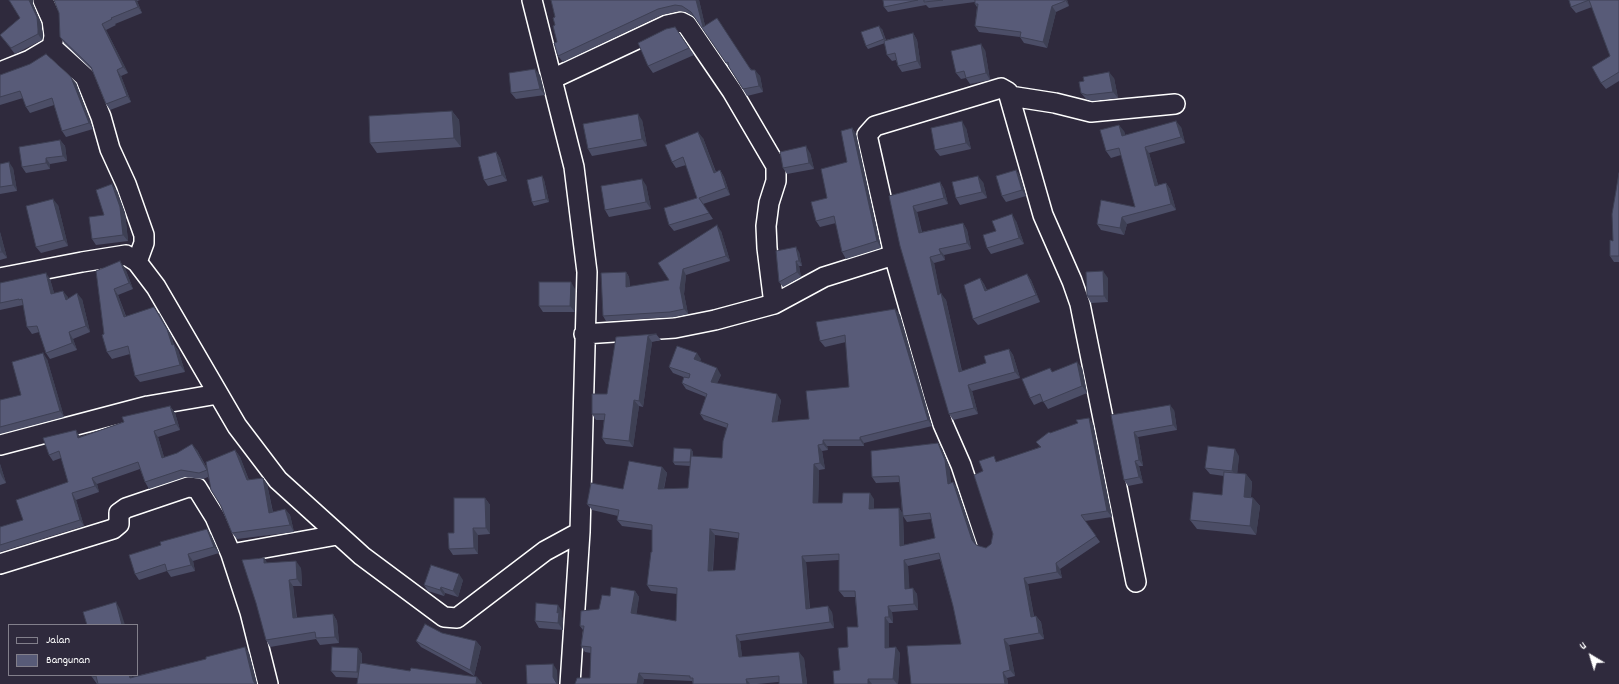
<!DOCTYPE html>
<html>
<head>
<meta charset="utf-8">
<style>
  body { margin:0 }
  #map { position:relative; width:1619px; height:684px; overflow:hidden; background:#2f2a3d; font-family:Dekko,sans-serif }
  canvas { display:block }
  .legend { position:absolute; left:8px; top:624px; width:130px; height:52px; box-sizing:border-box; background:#2f2a3d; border:1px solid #827f8b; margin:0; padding:5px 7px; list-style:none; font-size:12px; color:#fff }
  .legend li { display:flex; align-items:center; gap:8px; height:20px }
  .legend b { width:20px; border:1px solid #827f8b }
  .north { position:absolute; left:1571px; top:636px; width:40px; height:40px; -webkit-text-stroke:3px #2f2a3d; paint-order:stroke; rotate:322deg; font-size:11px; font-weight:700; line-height:16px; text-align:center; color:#fff }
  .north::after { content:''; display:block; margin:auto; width:14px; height:18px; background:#fff; clip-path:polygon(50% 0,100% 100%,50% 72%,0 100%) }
</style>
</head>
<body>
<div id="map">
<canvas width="1619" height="684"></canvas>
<ul class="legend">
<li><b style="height:5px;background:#2f2a3d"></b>Jalan</li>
<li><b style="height:11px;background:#585b78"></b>Bangunan</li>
</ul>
<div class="north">U</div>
</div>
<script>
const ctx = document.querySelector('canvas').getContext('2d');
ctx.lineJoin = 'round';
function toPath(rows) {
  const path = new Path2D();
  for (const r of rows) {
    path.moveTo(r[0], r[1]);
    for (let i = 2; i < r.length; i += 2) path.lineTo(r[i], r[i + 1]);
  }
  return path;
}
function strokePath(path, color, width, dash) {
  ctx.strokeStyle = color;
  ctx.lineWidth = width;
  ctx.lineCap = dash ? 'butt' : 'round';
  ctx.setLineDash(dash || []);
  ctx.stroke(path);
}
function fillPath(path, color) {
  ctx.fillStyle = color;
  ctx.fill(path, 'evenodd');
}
const street = toPath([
  [532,0,574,167,587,272,580,532,570,684],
  [52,47,85,77,101,117,110,149,126,184,144,235,144,243,137,262],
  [0,72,30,60,52,47,54,36,52,20,43,0],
  [552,79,667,25,681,22,687,25,732,91,776,166,776,181,769,203,766,226,767,248,774,304],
  [1010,96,1055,103,1091,112,1175,104],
  [0,278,82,262,126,255,137,262,156,287,237,426,278,480,362,556,444,617,457,618,545,551,580,532],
  [584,334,675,328,715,320,774,304,824,277,894,255],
  [0,445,148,406,218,394],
  [987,543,961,465,943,424,934,396,894,255,867,135,875,126,1001,88,1008,92,1043,215,1072,281,1080,304,1136,582],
  [231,554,337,535],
  [0,564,113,529,119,524,119,513,126,508,188,487,197,488,215,517,231,554,250,612,268,684]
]);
strokePath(street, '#fff', 22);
strokePath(street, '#2f2a3d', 19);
fillPath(toPath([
  [9,0,33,0,33,4,41,23,43,36,42,40,15,54,0,35,20,18],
  [55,0,140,0,137,1,142,13,115,24,116,25,106,30,128,73,121,76,131,102,110,110,106,104,92,70,64,43,60,37,59,13],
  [699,0,705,26,752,70,760,76,763,92,747,96,729,67,696,18,686,12,679,11,662,15,563,62,558,56,557,42,555,25,555,17],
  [883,0,1067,0,1069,6,1056,12,1047,48,1024,43,1020,37,979,32,975,26,977,7,975,4,975,2,929,8,926,5,888,12,884,7],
  [1569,0,1619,0,1619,81,1606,89,1601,83,1610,56,1592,7,1576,13,1571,7],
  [675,27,694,55,653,73,648,66],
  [882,29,886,40,913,33,917,40,921,68,902,72,898,66,896,60,892,61,887,55,885,43,868,49,866,46],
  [985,50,990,80,970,84,966,78,961,79,956,73],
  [0,75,76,83,93,129,66,137,62,131,54,105,30,113,26,107,23,98,0,105],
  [540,75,545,95,516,99,511,93],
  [1114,78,1118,98,1092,101,1086,99,1081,93],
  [452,111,459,120,461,147,377,153,370,143],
  [642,120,647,146,592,156,588,149],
  [1181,127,1185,143,1149,153,1158,185,1166,183,1170,189,1176,210,1127,224,1124,235,1101,230,1097,224,1135,207,1121,155,1111,158,1106,151,1124,131,1125,135],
  [852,128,856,134,881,248,846,259,842,252,836,223,820,227,816,221,827,198,847,162],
  [966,128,971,149,940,156,935,150],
  [703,138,716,172,720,170,724,177,730,195,703,204,713,219,674,231,669,225,697,198,686,165,676,168,672,162],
  [60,140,65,146,67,161,50,164,50,169,26,173,22,167],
  [496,152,500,158,507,181,488,186,484,180],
  [810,153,814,169,787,174,783,168],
  [0,164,13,168,17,191,0,194],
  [1016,170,1020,176,1026,196,1006,202,1002,196],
  [1619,173,1619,262,1614,262,1610,256,1613,241],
  [542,176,544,180,549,202,534,206,532,202],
  [940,182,944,189,948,204,917,212,922,232,963,223,967,230,971,249,944,255,945,260,934,263,940,294,946,300,962,371,986,363,1009,349,1013,355,1020,378,972,391,978,414,953,420,949,414,889,196],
  [983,182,987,198,960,205,956,198],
  [646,185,651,209,609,217,605,210],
  [117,191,125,213,128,241,96,245,92,239],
  [58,205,68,246,41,253,36,247],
  [1016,221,1024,244,991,254,987,248],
  [721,231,730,261,686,275,684,294,688,314,674,317,606,321,603,316,626,272,629,277,630,287,669,280],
  [0,232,7,258,0,260],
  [799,252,802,266,799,266,801,277,783,287,779,282],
  [125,268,133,289,118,295,126,316,159,313,171,335,174,345,178,350,185,372,140,382,135,376,130,354,112,359,107,352,104,334,96,271],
  [1027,274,1031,280,1040,302,978,325,973,319,980,278,984,284,987,290],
  [1108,278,1108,302,1091,303,1087,296],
  [50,279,54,293,68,297,68,298,82,299,90,332,73,339,77,350,50,359,46,353,39,332,32,334,27,327,24,306,23,305,0,310,0,283],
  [575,289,575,312,543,312,539,306],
  [895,309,900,315,932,426,864,443,864,446,827,446,828,450,822,451,825,469,819,470,818,503,842,503,874,499,874,509,899,508,902,513,900,482,876,483,872,477,938,443,942,449,949,466,951,483,953,482,957,488,976,546,986,548,991,544,993,534,983,471,998,462,1040,447,1036,442,1050,433,1093,424,1112,517,1085,521,1100,542,1060,569,1062,578,1028,584,1034,616,1036,616,1041,622,1044,639,1009,645,1015,676,1007,678,1008,684,911,684,961,644,953,606,940,559,908,566,909,588,917,594,918,610,892,612,893,623,889,623,889,648,900,653,898,684,834,684,848,647,858,627,855,597,844,597,839,591,839,560,806,562,810,609,832,612,834,628,740,641,742,657,804,658,807,684,779,684,779,682,757,684,693,684,692,681,644,679,643,684,575,684,590,678,591,653,585,652,581,646,583,630,580,626,599,609,610,596,635,591,639,597,636,614,676,621,677,594,651,591,647,585,652,552,652,530,622,526,617,520,618,516,592,510,587,504,623,489,662,467,667,473,664,489,688,488,690,466,675,465,673,462,691,449,693,452,693,457,722,458,727,428,704,420,700,414,706,397,686,389,682,383,686,378,673,373,669,367,701,359,700,361,721,375,717,383,781,400,777,422,809,419,849,387,846,342,825,347,820,341],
  [903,516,907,522,931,519,935,538,904,545],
  [715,535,738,538,735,570,713,571],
  [656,334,661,340,652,342,643,407,639,406,633,447,606,444,602,438,604,420,596,420,592,414,607,394,616,337],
  [47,359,64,417,0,434,0,400,21,395],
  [1082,368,1087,393,1048,409,1043,401,1034,405,1030,398,1053,372],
  [170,406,175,413,180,430,158,437,164,457,197,450,207,468,235,450,240,457,249,480,263,478,267,484,273,512,285,509,290,515,294,532,237,539,232,533,208,477,203,479,185,477,149,489,145,482,140,469,97,484,99,492,76,500,84,526,0,552,0,527,23,520,68,482,61,458,53,461,49,455,80,437],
  [1174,410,1177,430,1138,437,1143,466,1139,466,1143,483,1128,486,1124,480,1111,415],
  [1239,456,1237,473,1246,474,1252,482,1251,497,1253,498,1260,506,1256,535,1197,529,1190,520,1222,495,1224,476,1210,474,1205,468],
  [0,464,6,483,0,485],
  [485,498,490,505,490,534,478,535,478,554,453,555,449,549,454,533],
  [211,535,219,553,193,561,195,571,171,577,167,571,139,580,135,574],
  [264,558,267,563,301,568,302,586,293,586,297,618,333,614,337,621,339,643,320,645,316,639,270,647,266,640],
  [463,580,458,597,445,593,444,596,428,591,424,585],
  [562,611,562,617,563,619,563,630,539,628,535,621],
  [442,633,476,641,481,647,474,676,421,647,416,641],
  [245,647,249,653,257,684,97,684,92,677,92,675,132,675,132,677,206,659],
  [358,648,362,654,362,663,482,683,482,684,357,684,358,678,336,677,331,671]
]), '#4c4e67');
fillPath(toPath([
  [29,0,33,0,33,4,41,23,43,36,42,40,38,34],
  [135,0,137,0,137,1,142,13,138,7],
  [696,0,699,0,707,34,703,27],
  [1065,0,1067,0,1069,6],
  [1052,6,1056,12,1047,48,1043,42],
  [102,24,106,30,128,73,123,67],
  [879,26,882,29,886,42,884,39],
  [913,33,917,40,921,68,917,61],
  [981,44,985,50,990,80,986,73],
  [535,69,540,75,545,95,540,89],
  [117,70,121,76,131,102,127,96],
  [755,70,760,76,763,92,759,86],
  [1109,72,1114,78,1118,98,1113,92],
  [71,77,76,83,93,129,89,123],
  [452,111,459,120,461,147,454,138],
  [638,114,642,120,647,146,642,139],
  [962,121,966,128,971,149,966,143],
  [1176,121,1181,127,1185,143,1181,137],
  [1119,125,1124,131,1127,142,1122,136],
  [852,128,856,134,881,248,877,241],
  [698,132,703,138,718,179,714,173],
  [60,140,65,146,67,161,63,156],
  [806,146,810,153,814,169,809,163],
  [1145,147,1149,153,1160,192,1155,186],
  [496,152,500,158,507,181,502,175],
  [46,158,50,164,50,169,46,163],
  [9,162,13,168,17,191,13,185],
  [720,170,724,177,730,195,726,188],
  [1016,170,1020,176,1026,196,1022,190],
  [542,176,544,180,549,202,546,199],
  [978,176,983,182,987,198,982,192],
  [642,179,646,185,651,209,646,202],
  [940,182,944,189,948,204,944,198],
  [1166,183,1170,189,1176,210,1171,204],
  [112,184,117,191,125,213,128,241,123,235],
  [53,199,58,205,68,246,64,240],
  [913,206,917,212,923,239,919,233],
  [1012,214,1016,221,1024,244,1019,238],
  [1122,217,1127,224,1124,235,1120,228],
  [963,223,967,230,971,249,967,243],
  [717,225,721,231,730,261,726,256],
  [0,232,7,258,2,252,0,243],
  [796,247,799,252,802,266,799,261],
  [939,249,944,255,945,260,941,254],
  [930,257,934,263,942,301,938,295],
  [120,261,125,268,133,289,129,283],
  [796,261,799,266,801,277,797,272],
  [683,269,686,275,684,294,688,314,684,309,680,288],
  [1103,271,1108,278,1108,302,1104,296],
  [626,272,629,277,630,293,626,287],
  [46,273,50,279,56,300,51,294],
  [1027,274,1031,280,1040,302,1036,295],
  [980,278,984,284,989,297,985,291],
  [571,282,575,289,575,312,570,306],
  [114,289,118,295,128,323,124,317],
  [63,291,68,297,70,306,66,300],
  [77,293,82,299,90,332,86,326],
  [941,293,946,300,963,378,959,372],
  [154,307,171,335,174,345,178,350,185,372,180,365],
  [895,309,900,315,932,426,928,420],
  [69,332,73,339,77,350,72,343],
  [648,336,652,342,643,407,639,401],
  [1009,349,1013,355,1020,378,1015,372],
  [43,353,47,359,64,417,60,411],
  [697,353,701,359,699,365,694,359],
  [1077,362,1082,368,1087,393,1082,386],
  [717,368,721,375,715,388,711,382],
  [968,385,972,391,978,414,974,408],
  [777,394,781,400,776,428,772,422],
  [634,400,639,406,633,447,629,441],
  [1170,405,1174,410,1177,430,1173,425],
  [170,406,175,413,180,430,176,424],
  [1089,418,1093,424,1112,517,1107,511],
  [76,430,80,437,82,444,78,438],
  [154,431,158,437,166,464,162,458],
  [1134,432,1138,437,1143,466,1139,460],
  [860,437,864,443,864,446,860,440],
  [823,440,827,446,828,450,823,444],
  [938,443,942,449,949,466,952,490,948,484],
  [192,444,197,450,211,476,207,470],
  [818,445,822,451,825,469,820,463],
  [691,449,693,452,692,466,690,462],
  [1235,449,1239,456,1237,477,1232,471],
  [235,450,240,457,251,486,247,480],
  [1135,461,1139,466,1143,483,1139,477],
  [0,464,6,483,2,477,0,472],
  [814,464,819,470,818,509,813,503],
  [662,467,667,473,662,495,658,489],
  [1246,474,1252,482,1250,505,1244,497],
  [92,478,97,484,99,492,95,486],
  [263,478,267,484,274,519,269,513],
  [953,482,957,488,977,546,972,540],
  [72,493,76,500,84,526,80,520],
  [870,493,874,499,874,515,869,509],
  [485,498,490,505,490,534,486,528],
  [1253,498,1260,506,1256,535,1250,526],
  [899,508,903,514,904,552,900,546],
  [285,509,290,515,294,532,290,525],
  [473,528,478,535,478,554,474,548],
  [207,529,211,535,219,553,214,547],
  [710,529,715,535,712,577,708,571],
  [188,554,193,561,195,571,191,565],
  [802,556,806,562,810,615,806,609],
  [264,558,268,564,264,563],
  [904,560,908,566,910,595,905,589],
  [296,561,301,568,302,586,297,579],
  [1056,563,1060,569,1062,578,1057,572],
  [459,574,463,580,458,597,453,591],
  [1024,578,1028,584,1035,623,1031,617],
  [289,580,293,586,297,625,293,618],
  [441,587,445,593,444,596,440,590],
  [913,588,917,594,918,610,914,604],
  [635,591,639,597,636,619,631,613],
  [116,602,120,609,125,625,122,625],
  [558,605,562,611,562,617,563,619,563,630,558,623,557,613],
  [828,606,832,612,834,628,830,622],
  [888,606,892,612,893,623,889,617],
  [333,614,337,621,339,643,335,637],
  [1036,616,1041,622,1044,639,1039,633],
  [885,617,889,623,889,654,885,648],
  [736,635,740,641,743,663,739,657],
  [1004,639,1009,645,1015,676,1010,670],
  [476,641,481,647,474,676,470,670],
  [245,647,249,653,257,684,255,684,253,680],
  [896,647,900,653,898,684,897,684,893,679],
  [358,648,362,654,361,678,357,672],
  [799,652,804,658,807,684,803,684],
  [553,664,557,670,558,684,557,684,553,677],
  [1003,672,1007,678,1008,684,1005,684],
  [639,673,644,679,643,684,637,684],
  [129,675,132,675,134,684,130,678],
  [477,677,482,683,482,684,476,684],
  [746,679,750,684,747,684],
  [868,679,872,684,868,684]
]), '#3e4054');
const building = toPath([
  [9,0,29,0,37,17,38,29,38,34,11,48,0,35,20,18,9,0],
  [54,0,135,0,138,7,111,18,112,19,102,24,123,67,117,70,127,96,106,104,91,67,60,37,59,13,54,0],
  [551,0,696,0,703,27,717,18,751,70,755,70,759,86,743,89,729,67,728,62,726,63,691,12,682,6,675,5,658,9,558,56,554,43,557,42,553,26,555,25,553,18,555,17,551,0],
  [883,0,918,0,884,7,883,0],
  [924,0,943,0,924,2,924,0],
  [975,0,1065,0,1065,1,1052,6,1043,42,1020,37,1021,32,975,26,978,4,975,4,975,0],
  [1569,0,1619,0,1619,72,1601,83,1592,67,1610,56,1589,0,1571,7,1569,0],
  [879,26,884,39,866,46,861,32,879,26],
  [675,27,689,48,648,66,638,43,666,29,675,27],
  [913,33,917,61,898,66,895,53,887,55,884,41,913,33],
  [981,44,986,73,966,78,964,71,956,73,951,51,981,44],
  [46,54,71,77,89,123,62,131,52,98,26,107,20,91,0,97,0,75,30,64,46,54],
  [535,69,540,89,511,93,509,73,535,69],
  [1109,72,1113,92,1087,95,1081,93,1079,82,1084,81,1083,77,1109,72],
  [452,111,454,138,370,143,369,116,452,111],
  [638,114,642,139,588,149,583,124,638,114],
  [962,121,966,143,935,150,931,128,962,121],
  [1176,121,1181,137,1145,147,1155,186,1166,183,1171,204,1122,217,1120,228,1097,224,1101,200,1135,207,1119,148,1106,151,1100,130,1119,125,1122,136,1176,121],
  [852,128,877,241,842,252,834,216,816,221,811,202,827,198,821,169,847,162,841,131,852,128],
  [698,132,714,173,720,170,726,188,699,198,709,213,669,225,664,208,697,198,683,157,672,162,665,145,698,132],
  [60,140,63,156,46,158,46,163,22,167,19,147,60,140],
  [806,146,809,163,783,168,780,152,806,146],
  [496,152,502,175,484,180,478,157,496,152],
  [9,162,13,185,0,187,0,164,9,162],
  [1016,170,1022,190,1002,196,996,176,1016,170],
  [1619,173,1619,256,1610,256,1610,240,1613,241,1612,214,1619,173],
  [542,176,546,199,532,202,527,180,542,176],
  [978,176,982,192,956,198,952,182,978,176],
  [642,179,646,202,605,210,601,186,642,179],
  [940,182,944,198,913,206,919,233,963,223,967,243,939,249,941,254,930,257,938,295,941,293,959,372,986,363,984,356,1009,349,1015,372,968,385,974,408,949,414,900,246,889,196,940,182],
  [112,184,120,207,123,235,92,239,89,217,104,215,96,190,112,184],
  [53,199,64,240,36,247,26,206,53,199],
  [1012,214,1019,238,987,248,983,235,996,231,992,221,1012,214],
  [717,225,726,256,683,269,680,288,684,309,670,312,603,316,601,273,626,272,626,287,669,280,658,263,717,225],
  [0,243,2,252,0,252,0,243],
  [796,247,799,261,796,261,797,272,779,282,776,251,796,247],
  [120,261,129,283,114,289,124,317,154,307,167,329,172,345,174,344,180,365,135,376,128,346,107,352,102,335,104,334,96,271,120,261],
  [1103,271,1104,296,1087,296,1086,272,1103,271],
  [46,273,51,294,63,291,66,300,77,293,86,326,69,332,72,343,46,353,37,326,27,327,22,299,19,300,19,299,0,303,0,283,46,273],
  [1027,274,1036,295,973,319,964,285,980,278,985,291,1027,274],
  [539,282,571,282,570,306,539,306,539,282],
  [895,309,928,420,860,437,860,440,823,440,823,444,818,445,820,463,814,464,813,503,842,503,843,493,870,493,869,509,899,508,900,546,935,538,930,513,903,516,899,476,872,477,871,451,938,443,945,460,948,484,953,482,972,540,976,545,986,548,991,544,993,534,974,475,983,471,979,461,994,456,996,462,1041,447,1036,442,1049,432,1050,433,1078,423,1076,420,1089,418,1107,511,1081,515,1096,536,1056,563,1057,572,1024,578,1031,617,1036,616,1039,633,1004,639,1010,670,1003,672,1005,684,911,684,907,646,961,644,953,606,939,553,904,560,905,589,913,588,914,604,888,606,889,617,885,617,885,648,896,647,893,679,868,679,868,684,834,684,833,671,840,670,838,648,848,647,847,627,858,627,855,591,839,591,839,554,802,556,806,609,828,606,830,622,736,635,739,657,799,652,803,684,779,684,779,676,746,679,747,684,693,684,693,678,690,678,690,676,639,673,637,684,575,684,577,678,590,678,591,647,581,646,584,626,580,626,581,611,599,609,602,595,610,596,611,587,635,591,631,613,676,621,677,588,647,585,651,552,652,552,652,525,617,520,619,510,587,504,591,483,623,489,629,461,662,467,658,489,688,488,691,456,722,458,723,441,728,424,700,414,707,394,682,383,684,377,689,378,690,374,669,367,677,346,697,353,694,359,717,368,711,382,777,394,772,422,809,419,806,391,849,387,845,335,820,341,816,322,895,309],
  [710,529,739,533,735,570,708,571,710,529],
  [656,334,648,336,639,401,634,400,629,441,602,438,605,414,592,414,592,394,607,394,616,337,656,334],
  [43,353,60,411,0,427,0,400,21,395,12,362,43,353],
  [1077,362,1082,386,1043,402,1040,394,1030,398,1022,379,1050,368,1052,372,1077,362],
  [1170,405,1173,425,1134,432,1139,460,1135,461,1139,477,1124,480,1111,415,1170,405],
  [170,406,176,424,154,431,162,458,177,453,192,444,207,470,199,473,181,470,145,482,138,462,92,478,95,486,72,493,80,520,0,545,0,527,23,520,16,500,68,482,59,451,49,455,43,438,76,430,78,438,124,422,122,417,170,406],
  [1208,446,1235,449,1232,471,1205,468,1208,446],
  [674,448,691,449,690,462,673,462,674,448],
  [235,450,247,480,263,478,269,513,285,509,290,525,232,533,221,506,211,490,206,462,235,450],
  [1224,472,1246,474,1244,497,1253,498,1250,526,1190,520,1193,492,1222,495,1224,472],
  [454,498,485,498,486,528,473,528,474,548,449,549,448,533,454,533,454,498],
  [207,529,214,547,188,554,191,565,167,571,165,564,135,574,129,555,161,545,160,542,207,529],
  [264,558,264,563,296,561,297,579,289,580,293,618,333,614,335,637,316,638,315,632,266,640,256,603,242,560,264,558],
  [431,565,459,574,453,591,441,587,440,590,424,585,431,565],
  [116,602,122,625,87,625,83,612,116,602],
  [536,603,558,605,557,613,559,612,558,623,535,621,536,603],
  [425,624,442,633,476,641,470,670,416,641,425,624],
  [245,647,253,680,255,684,98,684,96,676,92,677,92,675,129,675,130,678,206,659,206,657,245,647],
  [332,647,358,648,357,672,331,671,332,647],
  [360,663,410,671,411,668,477,677,476,684,357,684,360,663],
  [553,664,553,677,557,684,527,684,526,665,553,664]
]);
fillPath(building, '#585b78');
strokePath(building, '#3e4054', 1);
</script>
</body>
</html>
